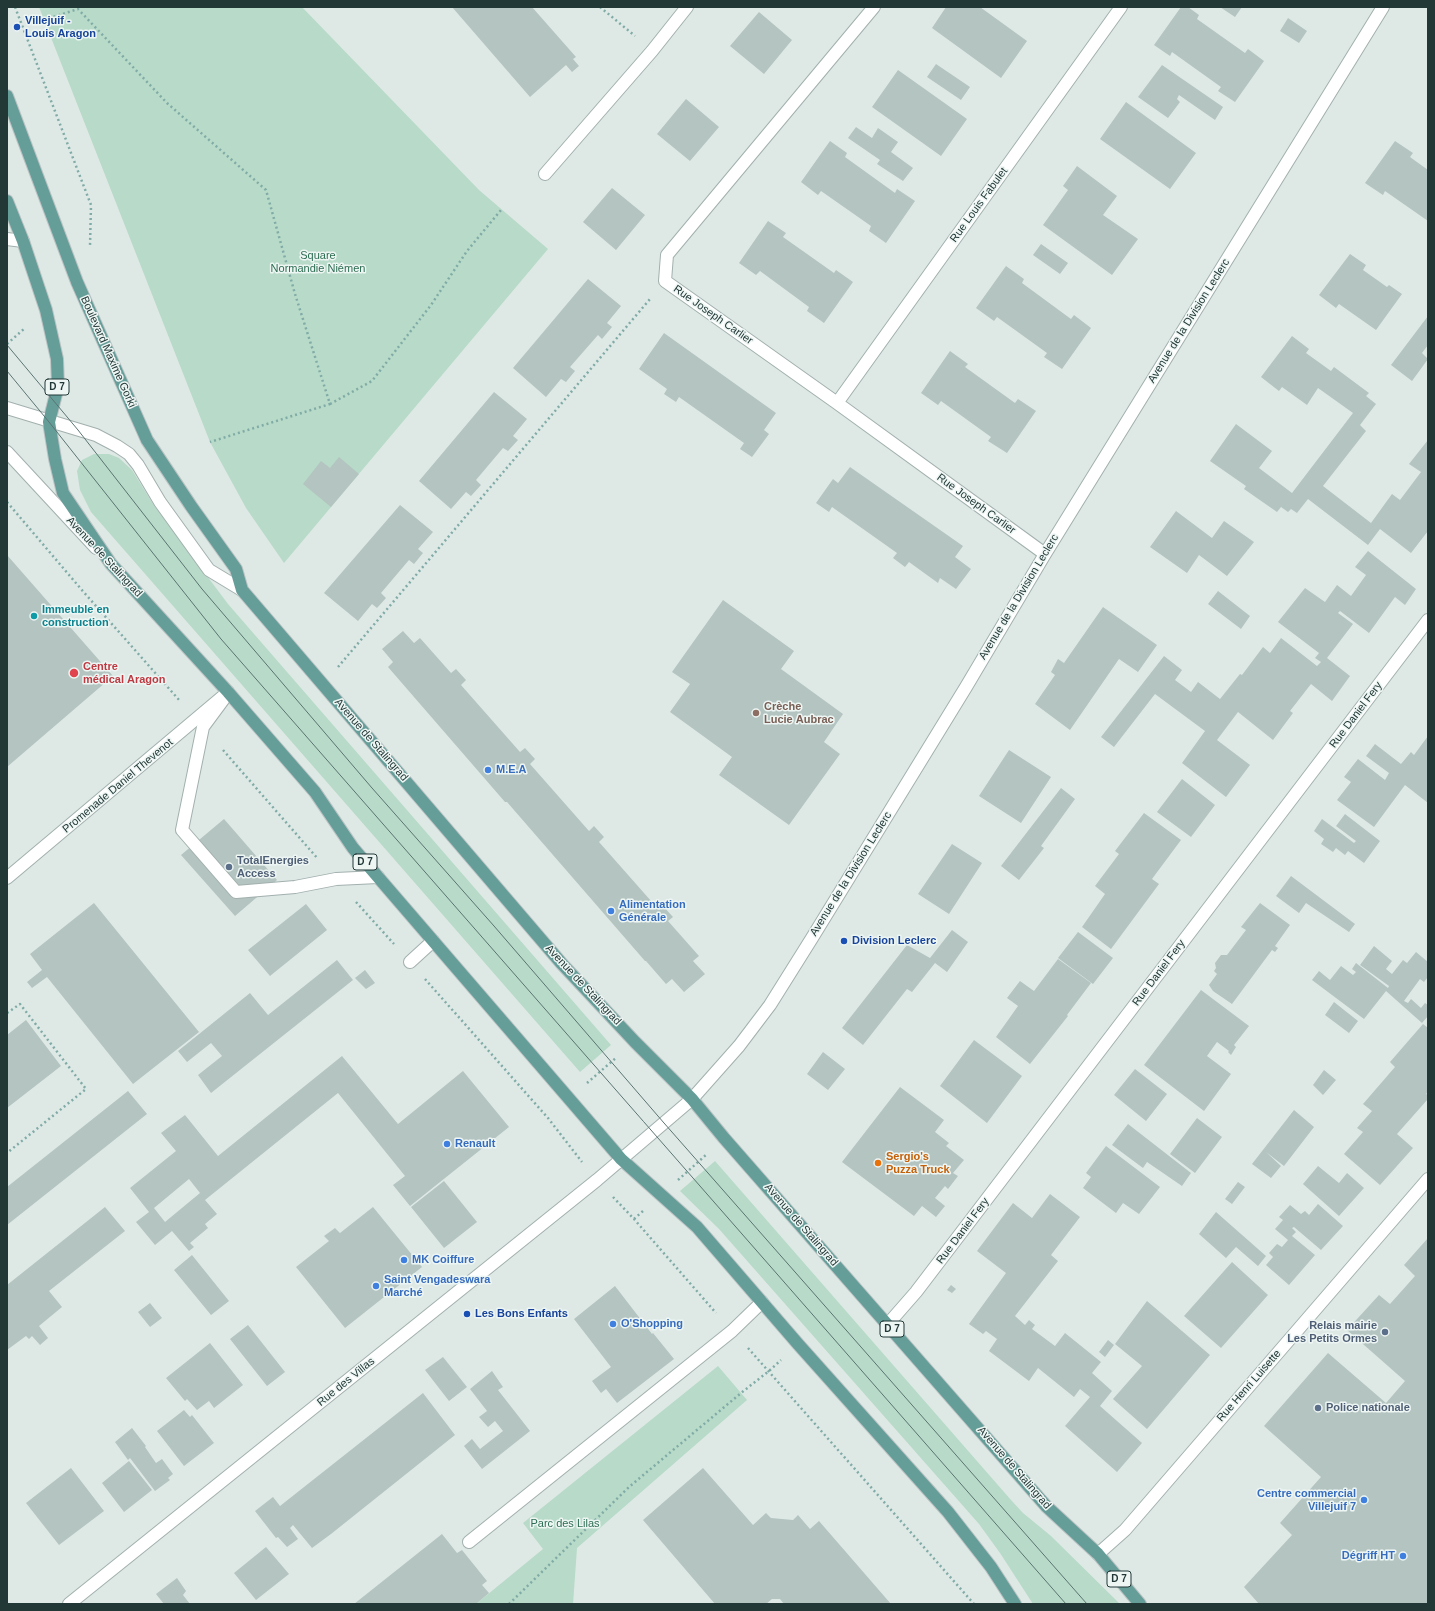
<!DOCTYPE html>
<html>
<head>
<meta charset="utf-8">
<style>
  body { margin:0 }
  #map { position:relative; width:1435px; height:1611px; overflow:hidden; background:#dee9e6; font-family:Helvetica,sans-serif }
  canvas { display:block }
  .frame { position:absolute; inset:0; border:8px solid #213836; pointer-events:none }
</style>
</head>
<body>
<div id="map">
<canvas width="1435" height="1611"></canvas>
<div class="frame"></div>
</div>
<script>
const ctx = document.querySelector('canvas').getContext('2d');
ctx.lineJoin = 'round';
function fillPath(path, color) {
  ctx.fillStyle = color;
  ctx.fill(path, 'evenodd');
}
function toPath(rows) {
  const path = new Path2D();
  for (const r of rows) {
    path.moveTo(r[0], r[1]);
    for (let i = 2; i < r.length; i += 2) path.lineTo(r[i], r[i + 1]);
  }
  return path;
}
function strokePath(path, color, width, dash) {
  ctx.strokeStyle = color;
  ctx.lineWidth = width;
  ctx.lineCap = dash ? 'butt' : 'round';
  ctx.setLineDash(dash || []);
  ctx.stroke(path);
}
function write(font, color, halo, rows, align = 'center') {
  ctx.font = font + ' Helvetica,sans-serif';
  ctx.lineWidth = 3;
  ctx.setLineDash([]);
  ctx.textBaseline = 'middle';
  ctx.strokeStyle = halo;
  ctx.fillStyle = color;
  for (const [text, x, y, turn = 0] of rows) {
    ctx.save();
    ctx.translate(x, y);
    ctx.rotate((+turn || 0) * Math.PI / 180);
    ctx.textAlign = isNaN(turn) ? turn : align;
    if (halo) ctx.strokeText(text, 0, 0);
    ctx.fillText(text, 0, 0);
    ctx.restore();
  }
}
fillPath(toPath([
  [39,7,302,7,479,190,548,249,284,563,246,508,210,442],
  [94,454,109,454,119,458,132,470,153,504,228,604,611,1045,580,1072,91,512,80,490,77,471,82,460],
  [715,1161,1011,1500,1023,1513,1051,1536,1120,1604,1033,1604,1000,1553,979,1524,719,1229,680,1191],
  [718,1366,747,1400,577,1548,573,1604,476,1604,543,1549,523,1523]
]), '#b8dac8');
fillPath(toPath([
  [452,7,532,7,576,57,573,59,579,66,572,72,566,65,530,97],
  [946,7,980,7,1027,41,1001,78,932,28],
  [1181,7,1188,7,1199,15,1197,19,1245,53,1248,49,1264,61,1235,102,1218,91,1221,87,1172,52,1170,56,1154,45],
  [1220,7,1242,7,1235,17],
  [759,12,792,40,764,74,730,46],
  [1288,18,1307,31,1299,43,1280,31],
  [936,64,970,87,961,100,927,77],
  [1162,65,1223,107,1215,120,1179,95,1177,99,1180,102,1168,118,1138,97],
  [898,70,967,119,941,156,872,107],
  [686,99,719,127,690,161,657,134],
  [1126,102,1196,153,1170,189,1100,139],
  [856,127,872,138,878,128,898,142,891,152,913,168,903,181,877,164,880,160,848,138],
  [830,141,847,153,845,157,895,193,897,189,915,201,886,243,869,231,871,226,821,191,818,195,801,182],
  [1395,141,1413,153,1410,157,1428,170,1428,221,1385,191,1383,195,1365,183],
  [1077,166,1117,196,1103,215,1138,239,1112,275,1043,225,1068,190,1063,186],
  [612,188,645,215,616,250,583,222],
  [768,221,786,233,783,237,834,273,836,270,853,282,824,323,807,311,809,307,760,271,756,275,739,263],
  [1041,244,1068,263,1060,274,1033,255],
  [1350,254,1366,265,1363,270,1387,287,1389,285,1402,294,1376,330,1339,304,1336,308,1319,295],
  [1006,266,1024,279,1022,283,1071,319,1074,315,1091,328,1062,369,1044,357,1047,353,997,317,994,321,976,308],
  [588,279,621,306,607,323,612,327,602,339,598,335,570,367,575,371,566,382,561,379,546,397,513,368],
  [1428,316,1428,345,1422,353,1428,359,1412,381,1391,365],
  [664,333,776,413,764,430,769,434,752,457,740,449,744,443,679,397,676,402,664,394,667,389,639,369],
  [1292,336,1309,349,1306,353,1331,371,1334,367,1369,393,1366,396,1376,404,1360,425,1366,431,1323,486,1371,523,1392,494,1400,500,1421,472,1409,464,1428,440,1428,531,1411,553,1380,529,1368,545,1308,499,1297,513,1291,509,1288,512,1281,507,1277,512,1244,489,1246,486,1210,461,1236,424,1272,451,1259,468,1292,493,1353,413,1318,388,1307,405,1282,387,1279,391,1261,377],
  [950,351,968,364,965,367,1015,403,1018,399,1036,411,1007,453,988,441,991,437,941,401,938,405,921,393],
  [494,392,527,419,513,436,518,440,508,451,503,448,476,480,481,485,471,496,466,492,451,509,419,481],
  [339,457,359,474,331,507,303,484,321,461,330,468],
  [850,467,963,546,955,557,971,569,956,589,940,578,938,583,909,562,905,567,893,558,897,553,832,507,829,512,816,503,833,479,838,483],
  [400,505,433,532,418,549,423,553,414,564,409,560,381,593,386,598,377,608,372,604,358,621,324,593],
  [1176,511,1212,538,1224,521,1254,542,1227,576,1199,555,1187,573,1150,547],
  [1368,551,1416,589,1405,605,1395,597,1369,633,1340,611,1338,613,1353,624,1327,658,1350,676,1332,701,1311,684,1290,711,1293,713,1273,740,1238,712,1217,740,1250,765,1226,797,1182,763,1205,731,1155,694,1114,747,1101,737,1164,656,1182,670,1175,680,1191,692,1198,682,1220,699,1240,674,1242,675,1263,647,1270,653,1281,638,1317,666,1321,662,1315,658,1319,653,1278,622,1305,588,1325,602,1337,585,1351,596,1366,575,1355,567],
  [7,555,113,676,7,767],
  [1218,591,1250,616,1241,629,1208,604],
  [723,600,794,651,781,669,843,714,824,742,840,754,789,825,719,775,732,757,670,712,690,684,672,672],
  [1103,607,1157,645,1138,672,1119,659,1070,730,1035,704,1055,675,1051,672,1058,659,1064,663],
  [403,631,414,643,420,638,451,673,456,669,466,680,461,685,520,752,525,748,535,759,530,764,589,831,594,826,604,837,599,842,659,910,663,906,673,917,668,921,699,956,693,961,705,974,684,992,672,979,666,984,646,961,645,961,507,802,505,802,388,667,393,662,382,649],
  [1428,736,1428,803,1405,785,1374,827,1337,800,1351,782,1344,777,1358,759,1385,780,1389,773,1366,756,1375,744,1401,764,1411,752,1414,755],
  [1009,750,1051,777,1021,823,979,796],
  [1182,779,1215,805,1191,837,1157,812],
  [1061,788,1075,799,1041,846,1044,848,1019,880,1001,866],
  [1144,813,1181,840,1152,879,1159,884,1111,949,1082,927,1105,894,1095,886,1119,854,1115,851],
  [1345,814,1380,841,1364,863,1348,851,1345,855,1336,848,1333,852,1321,844,1324,839,1314,831,1322,819,1354,843,1356,841,1336,826],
  [224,819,277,880,235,916,181,855],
  [952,844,982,863,949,914,918,894],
  [1291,876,1355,924,1349,932,1306,903,1299,913,1276,896],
  [94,903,199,1032,133,1084,47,977,32,988,27,982,42,970,30,954],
  [1260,903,1290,925,1275,946,1278,948,1275,952,1272,950,1232,1004,1213,991,1209,985,1217,974,1214,971,1216,968,1215,963,1221,955,1227,955,1246,930,1241,927],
  [306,904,327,930,270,976,248,950],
  [952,930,968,942,947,972,935,963,912,992,907,989,863,1045,842,1028,907,945,930,958],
  [1078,932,1113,958,1093,984,1058,958],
  [1374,946,1392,961,1386,969,1392,974,1403,960,1407,963,1416,952,1428,962,1428,977,1424,982,1420,979,1404,1001,1408,1003,1411,999,1421,1008,1425,1003,1428,1005,1428,1016,1422,1023,1386,991,1364,1019,1312,980,1319,971,1330,980,1341,966,1353,975,1356,972,1352,969,1356,963,1388,988,1389,986,1360,965],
  [1058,959,1091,983,1067,1015,1068,1016,1030,1064,996,1037,1018,1006,1007,998,1020,981,1034,991],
  [337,960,353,980,211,1093,198,1075,222,1056,211,1043,187,1062,178,1051,250,993,268,1015],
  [365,970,375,983,366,989,355,978],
  [1201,990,1249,1026,1234,1045,1236,1047,1231,1055,1228,1052,1229,1051,1217,1042,1207,1056,1231,1074,1204,1111,1144,1065],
  [1334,1002,1358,1021,1349,1033,1325,1015],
  [26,1020,61,1066,7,1108,7,1035],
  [1423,1024,1428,1028,1428,1092,1426,1094,1428,1095,1428,1099,1397,1134,1413,1148,1380,1185,1344,1154,1363,1132,1357,1128,1372,1111,1363,1104,1395,1067,1390,1062],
  [974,1040,1022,1076,987,1123,940,1086],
  [823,1052,845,1069,828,1090,807,1074],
  [342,1056,398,1124,463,1071,509,1127,410,1206,393,1185,405,1176,338,1093,205,1200,217,1214,205,1224,208,1228,190,1243,194,1247,189,1251,172,1231,155,1245,136,1222,149,1212,130,1188,176,1151,161,1133,185,1115,218,1156],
  [189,1179,200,1193,165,1222,154,1208],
  [1135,1069,1167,1094,1146,1121,1114,1095],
  [1324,1070,1336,1080,1323,1095,1313,1085],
  [900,1087,944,1120,935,1132,949,1143,946,1146,964,1160,953,1173,958,1176,948,1189,945,1186,935,1198,945,1206,936,1217,922,1206,914,1216,842,1162],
  [128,1091,147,1114,7,1225,7,1187],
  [1294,1110,1314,1127,1284,1166,1266,1152,1281,1166,1271,1178,1252,1164],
  [1197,1118,1222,1137,1195,1173,1170,1154],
  [1128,1124,1191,1173,1182,1186,1147,1162,1143,1168,1112,1145],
  [1106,1146,1160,1187,1139,1214,1123,1203,1116,1213,1083,1188,1091,1177,1086,1173],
  [1318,1166,1339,1183,1347,1173,1364,1188,1339,1216,1303,1184],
  [444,1181,477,1222,444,1248,411,1207],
  [1238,1182,1245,1187,1232,1204,1225,1199],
  [1050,1194,1080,1217,1051,1255,1058,1261,1015,1316,1025,1325,1029,1320,1035,1325,1032,1329,1055,1346,1065,1333,1101,1362,1092,1373,1112,1391,1100,1406,1142,1443,1117,1472,1065,1426,1090,1397,1080,1389,1074,1397,1038,1368,1029,1381,989,1351,997,1339,986,1331,983,1334,969,1324,1006,1273,977,1251,1013,1203,1032,1218],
  [1318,1204,1343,1226,1321,1250,1294,1227,1292,1228,1296,1232,1292,1236,1315,1255,1289,1285,1266,1265,1273,1257,1269,1253,1277,1244,1282,1247,1288,1240,1275,1229,1283,1220,1279,1217,1290,1205,1301,1214,1305,1211,1309,1215],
  [105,1207,125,1231,49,1291,62,1307,39,1326,48,1338,40,1345,32,1336,29,1339,26,1336,7,1350,7,1285],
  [373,1207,422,1267,345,1328,296,1267,329,1241,324,1236,335,1228,340,1233],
  [1216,1212,1266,1256,1258,1266,1236,1247,1226,1258,1199,1234],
  [1428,1238,1428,1604,1259,1604,1244,1587,1292,1535,1280,1523,1321,1477,1264,1426,1328,1353,1386,1403,1405,1381,1347,1330,1379,1295,1390,1304,1415,1276,1404,1265],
  [192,1255,229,1301,211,1315,174,1270],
  [1232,1262,1268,1295,1221,1348,1184,1316],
  [951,1285,956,1289,952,1293,947,1290],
  [615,1286,652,1334,653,1333,674,1359,617,1403,606,1389,601,1393,592,1381,611,1367,574,1319],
  [1147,1301,1210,1355,1147,1429,1113,1399,1142,1366,1115,1344],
  [150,1303,162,1318,150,1327,138,1312],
  [248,1325,285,1372,267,1386,230,1339],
  [1108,1340,1114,1345,1105,1357,1099,1352],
  [210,1343,243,1385,214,1408,209,1401,197,1410,187,1399,185,1401,166,1378],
  [443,1357,467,1387,449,1401,425,1370],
  [492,1371,503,1387,498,1390,530,1431,482,1469,464,1446,472,1439,480,1449,503,1431,495,1421,488,1427,479,1417,487,1411,470,1389],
  [423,1393,455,1435,331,1534,312,1548,293,1525,290,1528,298,1539,287,1547,278,1537,276,1538,255,1511,273,1497,280,1506],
  [184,1410,190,1417,192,1415,214,1443,184,1466,157,1431],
  [132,1428,146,1446,145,1447,156,1463,162,1459,173,1474,168,1478,170,1480,155,1491,130,1458,128,1460,115,1442],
  [129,1461,152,1490,124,1512,102,1483],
  [71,1468,104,1511,59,1545,26,1503],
  [703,1468,753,1525,766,1513,771,1518,793,1520,798,1515,810,1529,819,1521,891,1604,784,1604,780,1599,772,1599,766,1604,715,1604,643,1520],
  [442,1534,457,1553,462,1550,487,1581,482,1585,489,1593,476,1604,354,1604],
  [266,1547,289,1574,256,1600,234,1573],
  [177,1578,186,1591,183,1595,190,1604,164,1604,156,1594]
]), '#b4c4c0');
const lane = toPath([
  [545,174,652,51,687,7],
  [7,239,23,241],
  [223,700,203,727,182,830,236,892,295,887,336,879,378,877],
  [410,962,433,941],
  [469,1542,732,1331,762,1302]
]);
const street = toPath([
  [874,7,667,255,665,281,837,403,1045,554],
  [837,403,1121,7],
  [7,408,96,435,117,446,129,454,138,465,160,502,209,570,242,590],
  [7,452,96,548],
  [7,878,228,692],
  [888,1324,916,1292,1428,620],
  [1098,1554,1125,1530,1428,1179],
  [69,1604,597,1180,692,1099,739,1046,770,1005,812,938,966,687,1045,554,1383,7]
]);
const primary = toPath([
  [7,96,77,282,147,440,191,506,236,569,242,590,562,964,635,1042,692,1099,724,1138,1046,1506,1098,1554,1140,1604],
  [7,201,23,241,46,310,57,359,58,386,49,422,55,459,63,493,111,564,228,692,315,792,353,848,621,1159,697,1227,798,1344,948,1512,991,1567,1015,1604]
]);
strokePath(lane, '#a2b0ae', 14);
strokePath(street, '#a2b0ae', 14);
strokePath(primary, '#bcc3c3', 14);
strokePath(toPath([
  [15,7,91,205,90,246],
  [600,7,635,36],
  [44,20,78,9,167,103,266,190,295,294,330,404,210,442],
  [7,344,25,328],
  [330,404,372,381,431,305,467,251,501,210],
  [7,502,81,589,180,701],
  [338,667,650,299],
  [223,750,318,859],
  [356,902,394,944],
  [425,979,548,1118,582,1162],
  [7,1013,20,1004,86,1089,7,1153],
  [587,1083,617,1057],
  [678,1180,707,1154],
  [613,1197,634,1219,716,1313],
  [634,1219,643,1211],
  [748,1348,974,1604],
  [509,1604,629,1487,741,1393,769,1371,781,1360]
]), '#80aba6', 2.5, [2, 3]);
strokePath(lane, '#fff', 12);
strokePath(street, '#fff', 12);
strokePath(primary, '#659d99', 12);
strokePath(toPath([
  [7,345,78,430,202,589,372,788,494,926,664,1123,1087,1604],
  [7,371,49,422,221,639,1066,1604]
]), '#5b7472', 1);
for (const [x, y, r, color] of [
  [17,27,4,"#1a4fb4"],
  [34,616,4,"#0f9aa8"],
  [74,673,5,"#e0444e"],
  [756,713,4,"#8d6e63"],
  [488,770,4,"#3f7fe0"],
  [229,867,4,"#5c6f8a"],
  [611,911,4,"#3f7fe0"],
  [844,941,4,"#1a4fb4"],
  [447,1144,4,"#3f7fe0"],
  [878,1163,4,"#e8710a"],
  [404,1260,4,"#3f7fe0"],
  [376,1286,4,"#3f7fe0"],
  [467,1314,4,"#1a4fb4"],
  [613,1324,4,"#3f7fe0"],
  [1385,1332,4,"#5c6f8a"],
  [1318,1408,4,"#5c6f8a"],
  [1364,1500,4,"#3f7fe0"],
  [1403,1556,4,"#3f7fe0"]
]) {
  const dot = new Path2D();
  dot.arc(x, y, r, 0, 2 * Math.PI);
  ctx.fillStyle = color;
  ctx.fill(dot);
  strokePath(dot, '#eef6f4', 1.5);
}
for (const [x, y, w] of [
  [57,387,24],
  [365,862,24],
  [892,1329,24],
  [1119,1579,24]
]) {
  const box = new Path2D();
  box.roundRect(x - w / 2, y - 8, w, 16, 3);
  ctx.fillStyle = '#eef6f4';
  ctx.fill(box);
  strokePath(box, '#213836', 1);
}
write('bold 10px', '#213836', null, [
  ["D 7",57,387],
  ["D 7",365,862],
  ["D 7",892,1329],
  ["D 7",1119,1579]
]);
write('bold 11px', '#164399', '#eef6f4', [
  ["Villejuif -",25,21],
  ["Louis Aragon",25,34],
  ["Division Leclerc",852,941],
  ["Les Bons Enfants",475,1314]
], 'left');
write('11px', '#213836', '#eef6f4', [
  ["Rue Louis Fabulet",979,205,-54],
  ["Rue Joseph Carlier",713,315,35],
  ["Avenue de la Division Leclerc",1189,321,-58],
  ["Boulevard Maxime Gorki",108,352,66],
  ["Rue Joseph Carlier",976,504,36],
  ["Avenue de Stalingrad",104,557,47],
  ["Avenue de la Division Leclerc",1019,597,-59],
  ["Rue Daniel Fery",1356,715,-53],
  ["Avenue de Stalingrad",371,740,49],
  ["Promenade Daniel Thevenot",118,786,-40],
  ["Avenue de la Division Leclerc",851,874,-58],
  ["Rue Daniel Fery",1159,973,-53],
  ["Avenue de Stalingrad",583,985,47],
  ["Avenue de Stalingrad",801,1225,49],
  ["Rue Daniel Fery",963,1231,-53],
  ["Rue des Villas",346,1382,-39],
  ["Rue Henri Luisette",1249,1386,-49],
  ["Avenue de Stalingrad",1014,1468,49]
]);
write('11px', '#2d6d52', '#eef6f4', [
  ["Square",318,256],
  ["Normandie Niémen",318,269],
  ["Parc des Lilas",565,1524]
]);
write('bold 11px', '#0d838f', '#eef6f4', [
  ["Immeuble en",42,610],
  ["construction",42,623]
], 'left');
write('bold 11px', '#be3a42', '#eef6f4', [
  ["Centre",83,667],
  ["médical Aragon",83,680]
], 'left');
write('bold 11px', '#785e54', '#eef6f4', [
  ["Crèche",764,707],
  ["Lucie Aubrac",764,720]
], 'left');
write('bold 11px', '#366cbe', '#eef6f4', [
  ["M.E.A",496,770],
  ["Alimentation",619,905],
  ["Générale",619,918],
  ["Renault",455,1144],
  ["MK Coiffure",412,1260],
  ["Saint Vengadeswara",384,1280],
  ["Marché",384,1293],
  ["O'Shopping",621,1324],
  ["Centre commercial",1356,1494,"right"],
  ["Villejuif 7",1356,1507,"right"],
  ["Dégriff HT",1395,1556,"right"]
], 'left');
write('bold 11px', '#4e5e75', '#eef6f4', [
  ["TotalEnergies",237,861],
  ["Access",237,874],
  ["Relais mairie",1377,1326,"right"],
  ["Les Petits Ormes",1377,1339,"right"],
  ["Police nationale",1326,1408]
], 'left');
write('bold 11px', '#c56008', '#eef6f4', [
  ["Sergio's",886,1157],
  ["Puzza Truck",886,1170]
], 'left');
</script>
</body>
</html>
